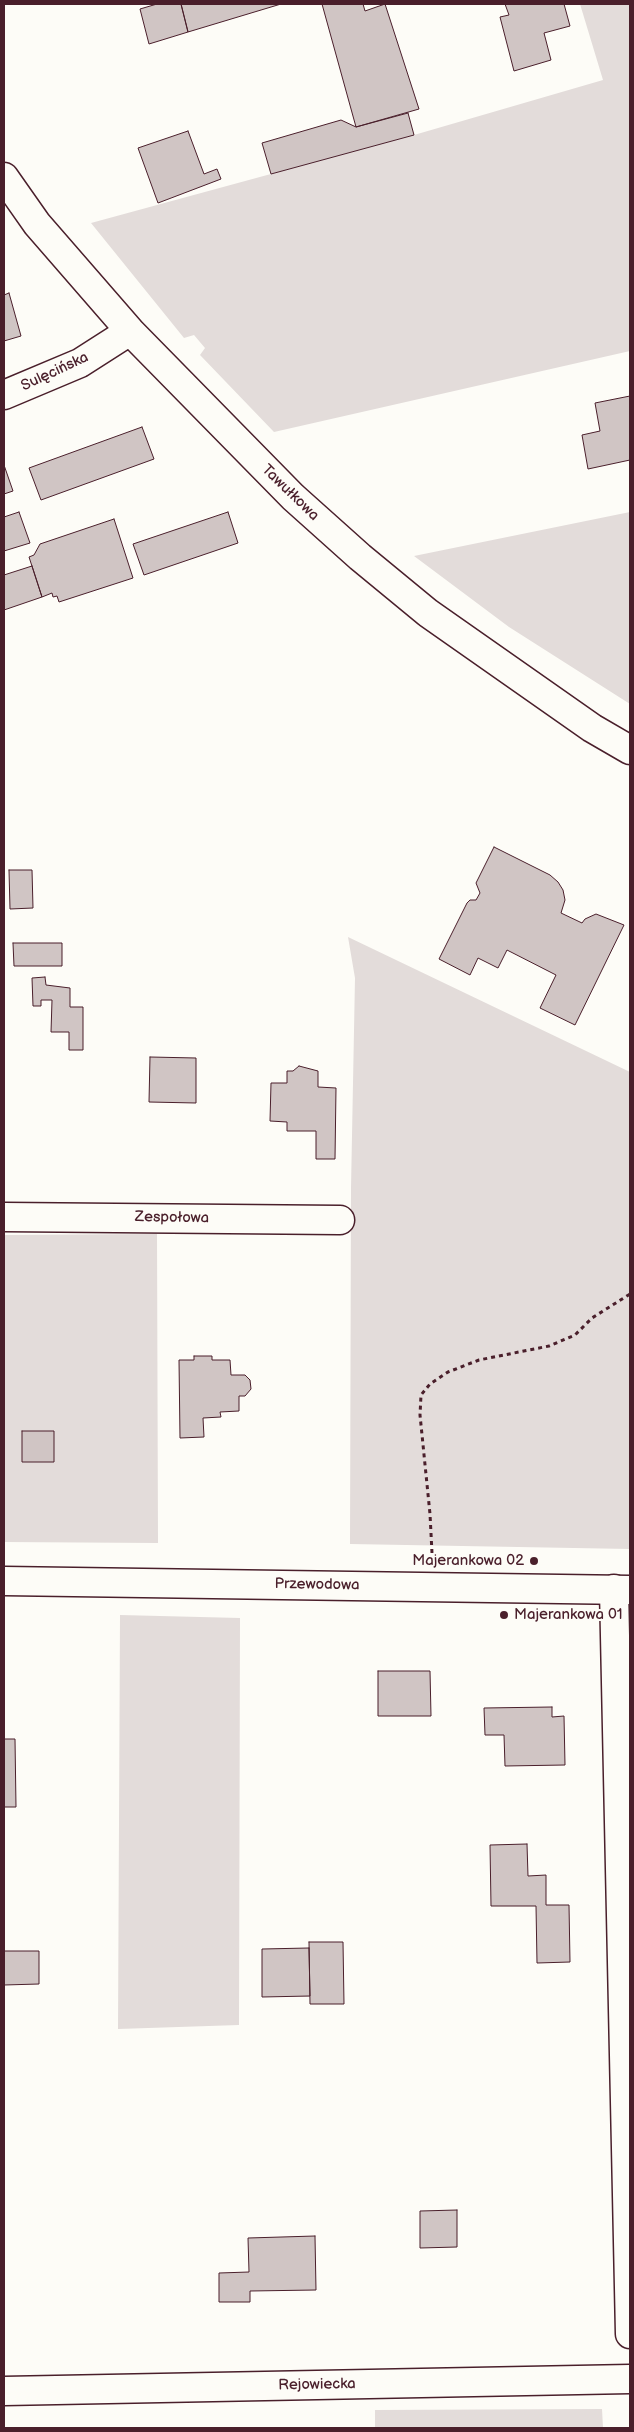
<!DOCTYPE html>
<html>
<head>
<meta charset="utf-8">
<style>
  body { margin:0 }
  #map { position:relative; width:634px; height:2432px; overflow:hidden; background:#fdfcf7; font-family:"Balsamiq Sans",sans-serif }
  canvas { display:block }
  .frame { position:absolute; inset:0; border:5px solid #4a1f2b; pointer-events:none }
</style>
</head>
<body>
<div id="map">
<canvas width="634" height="2432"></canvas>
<div class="frame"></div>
</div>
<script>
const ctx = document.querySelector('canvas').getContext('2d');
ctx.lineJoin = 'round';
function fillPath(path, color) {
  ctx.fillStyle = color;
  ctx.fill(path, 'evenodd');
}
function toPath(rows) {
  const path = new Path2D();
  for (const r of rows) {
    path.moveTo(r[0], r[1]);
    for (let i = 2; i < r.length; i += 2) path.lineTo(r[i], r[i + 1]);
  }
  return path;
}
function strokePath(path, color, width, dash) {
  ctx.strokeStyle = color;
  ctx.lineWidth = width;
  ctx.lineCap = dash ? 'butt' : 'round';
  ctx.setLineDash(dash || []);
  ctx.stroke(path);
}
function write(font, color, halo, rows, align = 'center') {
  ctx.font = font + ' "Balsamiq Sans",sans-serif';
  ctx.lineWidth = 4;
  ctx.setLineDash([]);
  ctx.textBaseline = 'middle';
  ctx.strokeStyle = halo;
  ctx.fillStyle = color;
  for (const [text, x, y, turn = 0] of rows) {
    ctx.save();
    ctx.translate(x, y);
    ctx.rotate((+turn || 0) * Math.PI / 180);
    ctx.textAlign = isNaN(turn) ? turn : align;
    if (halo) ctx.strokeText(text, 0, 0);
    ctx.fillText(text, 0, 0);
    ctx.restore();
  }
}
fillPath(toPath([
  [580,4,630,4,630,351,274,432,200,355,205,348,194,335,184,338,91,223,414,135,603,80],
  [630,512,630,704,509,627,414,556],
  [348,937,630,1072,630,1549,350,1544,351,1188,355,978],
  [157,1234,158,1543,4,1542,4,1235],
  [120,1615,240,1618,239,2025,118,2029],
  [602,2409,603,2428,375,2428,375,2410]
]), '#e3dcda');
const building = toPath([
  [157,4,181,4,188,32,149,44,140,9,157,4],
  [181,4,281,4,188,32,181,4],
  [322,4,363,4,365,11,385,4,419,109,356,127,322,4],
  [505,4,564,4,570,26,544,33,551,60,514,71,500,17,509,15,505,4],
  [408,113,414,135,271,174,262,143,341,120,356,127,408,113],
  [188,131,204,174,217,169,221,179,158,203,138,148,188,131],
  [9,293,21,336,4,341,4,295,9,293],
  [630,396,630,460,588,469,582,435,600,431,595,403,630,396],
  [142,427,154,459,41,500,29,468,142,427],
  [4,465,13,491,4,494,4,465],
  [19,512,30,543,4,551,4,517,19,512],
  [228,512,238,543,144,575,133,544,228,512],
  [114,519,133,578,59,602,57,596,53,597,52,593,42,597,29,557,34,555,40,544,114,519],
  [32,566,42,597,4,610,4,575,32,566],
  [494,847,550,875,558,882,563,890,565,900,561,913,582,923,585,919,596,914,624,925,575,1025,540,1008,556,975,507,950,498,968,478,958,470,975,439,959,467,903,470,900,476,900,480,893,476,883,494,847],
  [9,870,32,870,33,908,10,909,9,870],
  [13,943,62,943,62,966,14,966,13,943],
  [45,977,46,985,70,988,70,1007,83,1007,83,1050,69,1050,69,1032,51,1032,52,1000,41,1000,41,1006,33,1006,32,978,45,977],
  [150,1057,196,1058,196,1103,149,1102,150,1057],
  [299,1066,318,1071,318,1087,336,1088,335,1159,316,1159,316,1131,287,1131,287,1122,270,1121,271,1083,287,1083,287,1071,293,1071,299,1066],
  [194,1356,212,1356,212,1360,230,1360,231,1375,245,1375,250,1380,251,1389,245,1396,239,1396,239,1411,220,1412,221,1417,203,1418,204,1437,180,1438,179,1360,194,1360,194,1356],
  [22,1431,54,1431,54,1462,22,1462,22,1431],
  [378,1671,430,1671,431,1716,378,1716,378,1671],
  [552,1707,552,1717,564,1716,565,1765,505,1766,504,1735,485,1735,484,1708,552,1707],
  [4,1739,15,1739,16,1807,4,1807,4,1739],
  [527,1844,528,1876,546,1875,546,1905,569,1905,570,1962,537,1963,536,1906,491,1906,490,1845,527,1844],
  [309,1942,343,1942,344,2004,310,2004,309,1942],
  [309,1948,310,1996,262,1997,262,1949,309,1948],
  [4,1951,39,1951,39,1984,4,1985,4,1951],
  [457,2210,457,2247,420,2248,420,2211,457,2210],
  [315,2236,316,2290,250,2291,250,2302,219,2302,219,2273,249,2272,248,2238,315,2236]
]);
fillPath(building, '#d0c5c4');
strokePath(building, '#4a1f2b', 1);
const minor = toPath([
  [4,177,37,224,130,331,293,497,360,557,428,613,592,728,630,750],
  [4,395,80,363,130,331],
  [4,1217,340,1220],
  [614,1589,630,2334],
  [4,2391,630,2379]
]);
const tertiary = toPath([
  [4,1581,630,1590]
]);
strokePath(minor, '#4a1f2b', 31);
strokePath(tertiary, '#4a1f2b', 31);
strokePath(toPath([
  [432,1553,430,1514,420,1415,421,1395,430,1384,448,1372,479,1360,549,1346,575,1335,592,1318,630,1294]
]), '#4a1f2b', 3, [4, 4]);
strokePath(minor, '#fdfcf7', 28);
strokePath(tertiary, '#fdfcf7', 28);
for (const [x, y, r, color] of [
  [534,1561,5,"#4a1f2b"],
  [504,1615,5,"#4a1f2b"]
]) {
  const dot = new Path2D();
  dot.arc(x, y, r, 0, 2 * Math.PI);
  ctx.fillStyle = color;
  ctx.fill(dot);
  strokePath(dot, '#fdfcf7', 2);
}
write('15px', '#4a1f2b', '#fdfcf7', [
  ["Sulęcińska",55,372,-25],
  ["Tawułkowa",290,493,44],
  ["Zespołowa",172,1218,1],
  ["Przewodowa",317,1585,1],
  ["Rejowiecka",317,2385,-1]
]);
write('15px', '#4a1f2b', '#fdfcf7', [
  ["Majerankowa 02",524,1561],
  ["Majerankowa 01",514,1615,"left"]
], 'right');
</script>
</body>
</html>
